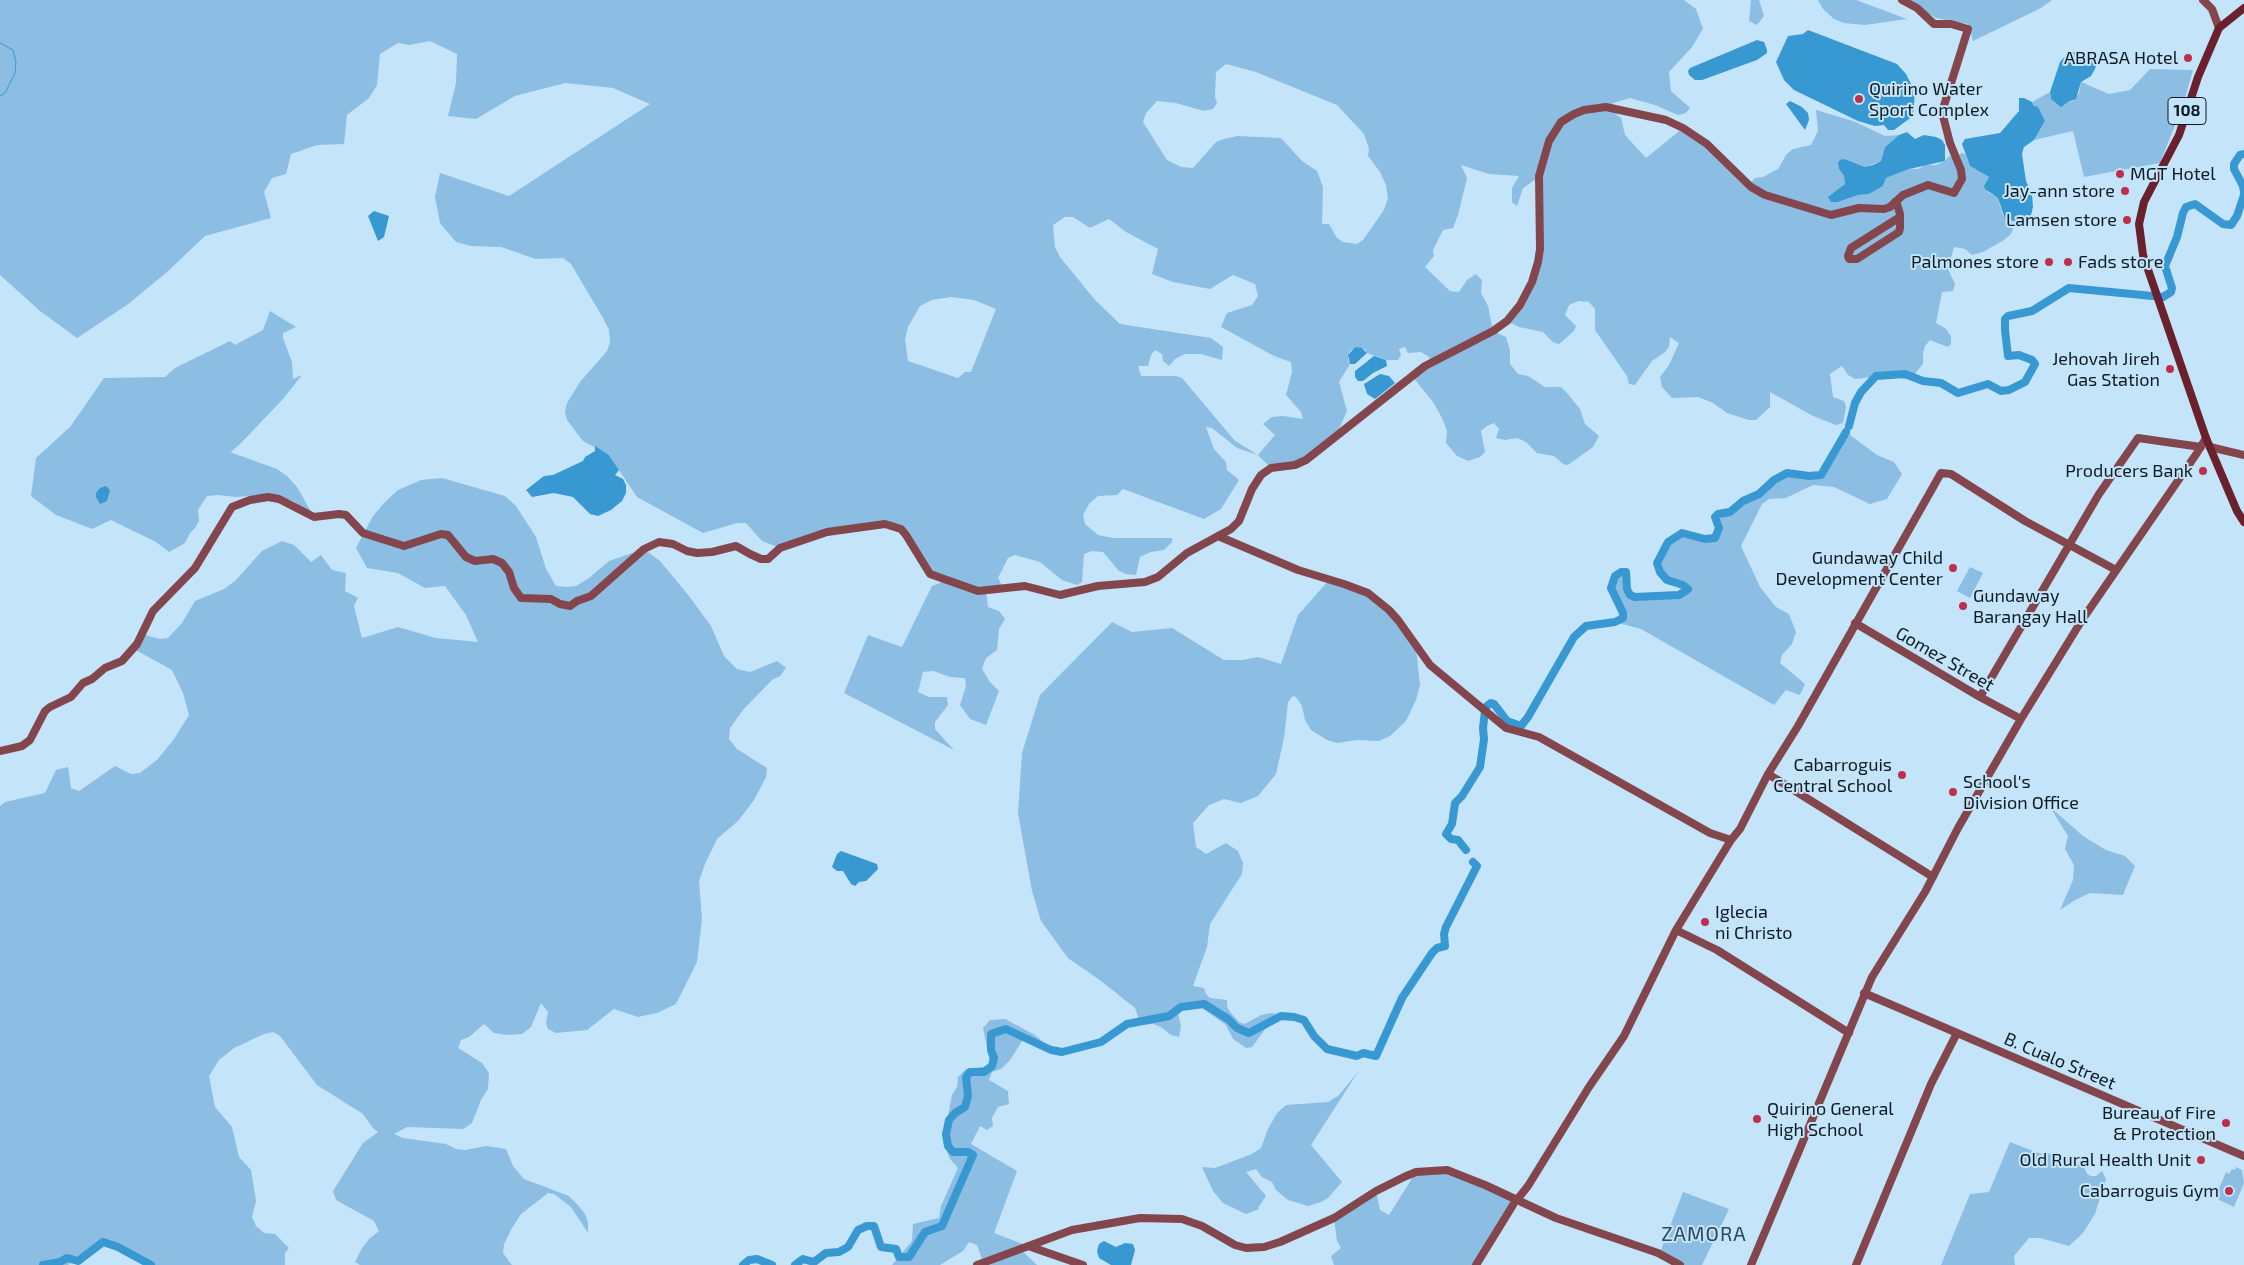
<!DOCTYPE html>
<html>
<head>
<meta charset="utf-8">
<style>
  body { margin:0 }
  canvas { display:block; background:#c4e4fa }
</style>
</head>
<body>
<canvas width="2244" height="1265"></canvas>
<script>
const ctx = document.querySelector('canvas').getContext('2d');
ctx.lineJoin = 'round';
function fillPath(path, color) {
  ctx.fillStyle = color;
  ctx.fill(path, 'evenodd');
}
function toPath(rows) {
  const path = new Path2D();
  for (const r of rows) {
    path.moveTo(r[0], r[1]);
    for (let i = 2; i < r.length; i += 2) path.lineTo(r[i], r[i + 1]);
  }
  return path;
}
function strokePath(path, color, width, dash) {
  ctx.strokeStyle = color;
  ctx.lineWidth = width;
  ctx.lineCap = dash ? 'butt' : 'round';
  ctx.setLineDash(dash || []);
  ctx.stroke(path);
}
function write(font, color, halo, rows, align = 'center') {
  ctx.font = font + ' "Exo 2",sans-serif';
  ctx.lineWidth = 4;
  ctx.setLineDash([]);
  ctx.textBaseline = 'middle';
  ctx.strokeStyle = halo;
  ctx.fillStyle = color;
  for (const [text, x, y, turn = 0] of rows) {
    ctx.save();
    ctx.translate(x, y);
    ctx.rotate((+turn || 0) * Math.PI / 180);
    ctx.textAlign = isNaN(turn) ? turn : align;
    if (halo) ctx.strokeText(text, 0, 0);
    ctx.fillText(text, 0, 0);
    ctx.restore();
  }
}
fillPath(toPath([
  [0,0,1684,0,1696,9,1703,29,1692,47,1669,72,1671,91,1690,108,1686,113,1678,115,1655,105,1630,98,1613,103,1607,107,1621,118,1625,135,1646,158,1683,128,1749,185,1755,178,1763,177,1778,169,1786,155,1793,149,1811,145,1818,131,1816,110,1853,121,1885,136,1899,135,1885,147,1881,161,1865,167,1847,160,1839,169,1844,176,1845,184,1841,187,1838,202,1858,195,1869,194,1883,186,1886,178,1909,169,1918,169,1925,165,1936,165,1945,161,1949,156,1956,158,1961,153,1965,154,1970,166,1989,177,1986,182,1988,192,1998,198,2002,213,2005,219,2013,222,2014,226,2011,234,2004,240,1983,252,1972,255,1965,249,1954,247,1948,269,1955,284,1953,291,1942,292,1936,323,1945,328,1951,336,1951,344,1948,347,1930,340,1925,346,1923,353,1923,364,1914,375,1905,379,1888,375,1855,379,1848,375,1842,366,1830,374,1833,397,1844,401,1846,407,1843,423,1836,425,1813,416,1770,392,1770,407,1756,420,1749,420,1727,413,1713,403,1698,397,1672,398,1662,387,1660,377,1669,365,1679,343,1670,337,1669,347,1665,352,1652,361,1635,385,1629,384,1627,376,1595,330,1595,309,1589,302,1579,301,1569,305,1565,315,1576,326,1574,331,1559,344,1553,342,1543,332,1519,327,1507,321,1520,305,1538,262,1539,177,1523,188,1517,206,1512,202,1512,188,1519,176,1489,174,1461,165,1467,178,1458,215,1453,228,1443,230,1433,250,1434,256,1425,267,1450,291,1459,292,1467,280,1476,274,1482,280,1481,293,1488,306,1493,331,1506,337,1510,350,1510,364,1518,374,1528,376,1545,387,1561,387,1567,393,1580,409,1585,424,1599,436,1593,447,1568,465,1563,464,1554,456,1537,453,1526,442,1517,438,1505,440,1496,438,1499,429,1494,423,1487,426,1481,431,1485,452,1480,457,1468,461,1457,456,1446,443,1447,431,1442,418,1433,402,1412,376,1432,362,1429,357,1421,352,1408,353,1405,347,1399,349,1401,355,1398,360,1386,360,1367,353,1365,349,1355,347,1349,352,1348,360,1350,364,1339,382,1347,411,1339,429,1316,453,1306,460,1271,468,1258,455,1237,448,1212,428,1206,427,1214,449,1226,462,1227,470,1239,480,1221,509,1204,519,1123,489,1117,495,1098,496,1089,504,1083,515,1085,524,1098,535,1113,538,1172,538,1172,542,1164,550,1151,552,1140,557,1136,575,1126,574,1119,571,1103,552,1092,551,1084,554,1082,582,1077,585,1062,580,1040,562,1015,555,1008,558,998,578,1003,587,986,591,988,607,999,611,1005,619,999,629,997,650,986,658,982,669,990,682,999,691,986,725,970,719,960,705,966,686,965,678,950,677,933,671,923,672,918,692,929,697,947,697,948,705,935,722,935,729,954,750,844,693,868,635,902,647,932,586,945,581,937,578,912,543,893,526,856,528,780,548,762,541,746,523,737,523,703,533,637,497,609,455,583,441,567,420,565,411,567,403,580,382,607,351,610,343,609,330,603,318,571,264,563,258,536,259,501,247,471,246,456,242,440,223,435,197,440,173,509,196,650,104,613,88,565,83,515,96,476,119,448,116,456,83,457,54,430,41,410,45,398,43,380,54,377,85,369,98,347,115,344,144,317,145,291,154,286,174,272,178,264,192,271,218,205,236,167,272,127,305,77,338,40,311,0,275],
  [1226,64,1256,72,1337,105,1364,134,1369,149,1368,156,1380,172,1386,185,1388,198,1384,210,1363,240,1357,244,1343,242,1337,238,1329,224,1322,224,1323,187,1317,171,1302,161,1281,138,1237,136,1224,139,1216,142,1193,168,1181,167,1167,160,1143,122,1146,113,1157,101,1176,103,1204,111,1213,109,1217,103,1215,97,1216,72],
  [1065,217,1073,217,1090,228,1109,219,1126,232,1158,249,1152,274,1173,282,1210,289,1233,275,1255,284,1258,296,1252,305,1227,313,1221,327,1274,356,1291,362,1292,372,1286,395,1301,412,1303,419,1283,416,1272,417,1263,424,1275,435,1258,455,1235,441,1182,378,1176,376,1141,376,1138,366,1148,366,1151,355,1155,350,1162,354,1163,361,1169,366,1175,359,1185,354,1201,354,1222,360,1223,347,1211,338,1120,324,1095,300,1060,257,1055,247,1053,225],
  [951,297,974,300,996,309,971,372,965,372,958,378,908,361,905,339,908,327,920,306,932,300],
  [1751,0,1759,0,1764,16,1757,25,1749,21],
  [1818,0,1856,0,1907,19,1865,25,1844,23,1834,19,1823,9],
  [1907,0,2052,0,2041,8,1973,41,1968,24,1936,18],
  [2150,69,2193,70,2183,105,2160,163,2084,177,2073,131,2034,140,2045,121,2032,102,2050,92,2051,99,2065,103,2073,101,2079,93,2081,82,2109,94,2130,90],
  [270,311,296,327,283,333,283,338,292,362,293,379,302,375,283,399,242,442,231,452,227,451,277,469,287,476,297,487,314,517,303,512,295,502,273,494,236,497,218,495,207,496,198,510,199,521,195,528,190,533,185,543,169,552,156,542,111,520,92,529,56,515,31,496,36,458,70,427,104,378,165,377,175,368,230,341,235,345,263,330],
  [1846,432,1877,455,1894,462,1902,474,1887,499,1870,504,1834,487,1813,485,1786,498,1769,499,1762,504,1741,546,1760,587,1776,607,1789,614,1796,632,1792,644,1782,655,1780,663,1805,684,1800,695,1786,690,1774,705,1641,629,1615,622,1623,618,1623,613,1611,588,1615,576,1621,572,1626,572,1627,589,1634,597,1679,595,1684,592,1687,588,1667,580,1660,572,1657,563,1668,542,1682,533,1706,539,1715,538,1719,528,1715,517,1718,514,1730,512,1743,501,1760,493,1774,480,1787,473,1809,476,1821,475],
  [442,478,505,496,516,506,536,537,546,569,556,586,566,587,576,586,589,578,609,561,644,549,660,561,689,596,711,626,724,656,737,669,750,672,777,661,786,668,780,676,772,680,743,710,730,728,729,739,737,749,767,768,766,777,754,800,738,821,717,839,705,864,699,881,702,919,697,962,676,1004,657,1013,638,1017,614,1009,587,1030,556,1033,548,1029,546,1023,548,1012,541,1003,531,1027,522,1034,507,1035,494,1033,484,1024,469,1037,461,1040,458,1048,482,1063,489,1073,488,1089,481,1100,472,1123,463,1129,407,1127,394,1134,403,1138,446,1144,456,1149,465,1150,486,1146,506,1149,513,1166,524,1179,569,1196,578,1205,585,1214,588,1222,588,1233,571,1207,554,1194,548,1193,521,1214,512,1228,504,1244,503,1253,512,1265,360,1265,355,1262,362,1248,369,1239,379,1231,374,1221,336,1200,333,1191,363,1143,378,1132,373,1128,363,1114,317,1085,280,1036,273,1032,264,1034,234,1048,219,1060,209,1076,215,1107,232,1127,239,1157,251,1170,256,1201,252,1217,256,1226,264,1233,275,1234,289,1248,285,1253,285,1265,151,1265,122,1254,113,1245,101,1244,88,1250,84,1255,79,1255,68,1265,0,1265,0,806,5,802,45,793,56,770,68,767,71,788,79,791,115,766,131,774,140,773,157,760,174,739,189,715,183,693,172,670,134,649,142,634,160,639,168,638,182,623,195,601,224,589,235,581,262,551,282,541,294,545,311,562,321,555,332,570,346,573,345,591,358,598,354,606,362,638,398,627,436,638,478,642,466,615,445,586,425,588,398,573,367,568,356,548,373,516,384,503,398,490,421,480],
  [1970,567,1983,573,1970,598,1957,591],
  [1329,580,1380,601,1416,648,1420,685,1416,700,1406,721,1390,736,1379,741,1357,740,1337,743,1327,740,1311,730,1305,720,1302,706,1296,697,1293,696,1288,702,1284,738,1276,774,1258,796,1241,803,1224,799,1209,805,1193,823,1196,847,1206,854,1226,843,1238,851,1243,863,1242,874,1210,924,1207,947,1193,986,1204,988,1206,994,1210,998,1227,1000,1227,1006,1230,1012,1239,1022,1245,1024,1261,1015,1271,1013,1276,1014,1276,1022,1266,1028,1252,1047,1246,1048,1233,1039,1226,1025,1202,1008,1187,1006,1178,1013,1181,1026,1179,1037,1171,1035,1161,1027,1153,1024,1141,1025,1135,1008,1101,981,1068,958,1041,921,1032,891,1018,813,1022,753,1040,695,1112,622,1132,632,1172,628,1224,660,1243,660,1258,657,1281,664,1298,615],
  [2050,807,2083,836,2106,850,2125,856,2135,866,2123,895,2090,893,2075,900,2060,910,2073,880,2074,865,2065,849,2068,836],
  [1005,1019,1035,1035,1048,1046,1024,1038,1010,1060,1001,1069,992,1072,989,1080,1008,1091,1009,1104,998,1107,992,1118,993,1126,987,1130,980,1126,971,1144,1017,1171,994,1233,1028,1246,1020,1249,1037,1265,990,1265,992,1258,983,1262,977,1245,969,1242,963,1251,940,1265,892,1265,912,1241,913,1224,939,1218,941,1206,958,1168,950,1159,943,1142,952,1095,957,1087,958,1077,966,1069,989,1066,990,1062,983,1028,990,1020],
  [1358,1072,1311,1145,1342,1182,1328,1198,1321,1202,1308,1206,1288,1200,1276,1190,1272,1182,1262,1177,1256,1169,1246,1172,1266,1196,1258,1208,1259,1209,1246,1214,1223,1203,1213,1191,1202,1167,1215,1168,1252,1154,1261,1148,1268,1129,1277,1113,1286,1105,1328,1102,1338,1096],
  [2010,1142,2041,1154,2058,1153,2084,1167,2087,1174,2091,1176,2096,1176,2102,1171,2106,1179,2095,1214,2083,1233,2069,1246,2040,1238,2029,1238,2014,1256,2015,1265,1941,1265,1970,1194,1989,1192],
  [2236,1167,2242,1170,2244,1183,2234,1207,2215,1198,2226,1172,2229,1174,2232,1169,2235,1170],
  [1447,1170,1516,1201,1476,1265,1334,1265,1331,1256,1341,1248,1337,1241,1334,1218,1376,1191,1380,1210,1389,1215,1416,1172],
  [1683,1192,1729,1209,1702,1265,1679,1265,1659,1255]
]), '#8bbee2');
fillPath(toPath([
  [1808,30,1897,64,1906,74,1915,92,1913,116,1894,130,1888,130,1884,125,1875,126,1858,121,1794,90,1784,80,1776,62,1788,36,1803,34],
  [1757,40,1764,42,1767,50,1767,53,1757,60,1702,80,1695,80,1689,75,1688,71,1690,68],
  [2074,52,2091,58,2097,63,2095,69,2091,76,2081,82,2076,99,2068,102,2061,107,2051,99,2050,92,2060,62,2067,54],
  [2019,98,2024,98,2032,102,2034,106,2038,107,2045,121,2034,140,2024,147,2022,154,2026,181,2032,195,2033,207,2030,219,2023,223,2005,219,1998,198,1985,189,1984,186,1989,177,1970,166,1962,144,1965,139,2000,133,2019,111],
  [1790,101,1802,107,1808,113,1809,120,1805,130,1786,104],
  [1907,132,1915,139,1924,135,1936,137,1942,140,1945,145,1945,161,1909,169,1886,178,1883,186,1869,194,1858,195,1838,202,1831,202,1828,197,1845,184,1844,176,1839,169,1838,162,1842,159,1847,160,1865,167,1873,165,1881,161,1885,147,1899,135],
  [374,211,389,216,384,237,378,241,368,216],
  [1355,347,1362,348,1367,353,1355,364,1350,364,1348,355],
  [1374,356,1386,360,1387,366,1373,373,1363,381,1358,381,1355,377,1355,371],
  [1380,374,1389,376,1395,383,1375,399,1367,394,1364,384],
  [595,446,609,455,619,470,615,475,623,479,626,485,626,493,622,501,611,510,598,516,590,514,573,497,554,493,532,497,526,490,544,476,553,475,583,461,585,457,595,451],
  [106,486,110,490,107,501,100,504,96,497,96,493,100,488],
  [841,851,877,864,878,869,866,881,859,882,855,886,851,884,843,871,837,871,832,867,837,854],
  [1104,1241,1116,1247,1125,1243,1133,1244,1135,1250,1131,1265,1111,1265,1099,1258,1097,1251,1099,1244]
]), '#3798d2');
strokePath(toPath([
  [0,43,13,50,16,62,15,73,5,93,0,96]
]), '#3798d2', 1);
strokePath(toPath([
  [2244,154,2240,155,2234,164,2234,169,2243,186,2244,192],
  [1849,426,1855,403,1861,392,1876,376,1905,374,1923,381,1941,383,1958,393,1988,384,2001,391,2009,390,2025,382,2035,364,2032,360,2019,355,2008,356,2005,330,2005,319,2008,316,2032,311,2069,288,2163,297,2171,292,2172,288,2165,266,2177,237,2183,213,2186,207,2195,204,2223,224,2231,225,2237,216,2244,195],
  [1487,706,1491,703,1494,704,1507,721,1521,726,1528,717,1574,637,1586,626,1615,622,1623,618,1623,613,1611,588,1615,576,1621,572,1626,572,1627,589,1630,595,1635,597,1679,595,1684,592,1688,589,1683,585,1667,580,1660,572,1657,563,1668,542,1682,533,1705,539,1715,538,1719,528,1715,517,1718,514,1730,512,1743,501,1759,494,1774,480,1787,473,1809,476,1821,475,1846,432],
  [1466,850,1458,840,1451,839,1446,834,1452,824,1455,803,1462,796,1480,767,1484,739,1483,728,1485,711],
  [43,1265,60,1262,67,1258,78,1261,103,1242,118,1247,151,1265],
  [743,1265,749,1260,757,1259,772,1265],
  [795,1265,803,1259,814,1262,826,1253,839,1252,848,1247,858,1230,867,1226,874,1226,881,1247,896,1249,899,1257,909,1257,925,1232,942,1226,973,1155,968,1152,953,1152,948,1146,946,1134,949,1120,955,1113,965,1107,968,1096,966,1077,970,1072,984,1072,992,1066,994,1058,991,1050,991,1034,1006,1029,1051,1050,1062,1052,1101,1042,1127,1024,1169,1016,1181,1007,1204,1004,1228,1019,1237,1028,1249,1033,1281,1016,1294,1017,1304,1020,1314,1036,1327,1049,1357,1056,1363,1053,1376,1056,1402,998,1432,953,1437,948,1445,946,1444,934,1446,927,1477,866,1473,862]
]), '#3798d2', 8);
strokePath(toPath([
  [2203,0,2212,9,2219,28],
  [1896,201,1900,214,1900,228,1899,232,1857,259,1849,259,1848,256,1851,248,1900,217],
  [2210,447,2244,455],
  [1218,536,1298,570,1344,584,1368,593,1389,610,1398,620,1430,665,1506,728,1539,737,1710,833,1731,840,1740,829,1768,774,1798,726,1941,473,1951,474,2025,521,2116,570],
  [1855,623,1980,697,2021,719],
  [1980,697,2099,494,2138,438,2201,447],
  [0,751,22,746,30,740,45,711,50,707,71,697,83,683,92,679,105,668,122,661,137,644,153,611,195,568,232,507,250,500,268,497,279,499,314,517,339,514,346,515,363,533,404,546,441,534,448,535,466,557,475,561,493,559,502,563,509,572,514,588,521,598,551,599,560,604,570,606,577,601,591,596,644,549,659,542,673,544,687,551,697,553,712,552,736,546,750,554,761,559,768,559,780,548,827,532,885,524,901,529,906,535,930,574,978,591,1025,586,1060,595,1098,586,1145,582,1158,577,1187,553,1231,529,1239,521,1252,489,1261,475,1271,468,1295,465,1306,460,1425,366,1493,331,1507,321,1520,305,1532,282,1538,262,1540,249,1539,176,1549,141,1561,122,1574,114,1584,110,1606,107,1666,120,1683,128,1707,144,1751,187,1765,195,1831,215,1859,208,1884,209,1890,207,1903,195,1928,185,1954,193,1962,179,1961,170,1950,143,1942,112,1968,29,1951,24,1934,24,1917,8,1902,0],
  [1768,774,1933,877],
  [1676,930,1717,950,1849,1033],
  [1864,993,2244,1156],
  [1516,1201,1528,1186,1589,1087,1624,1036,1676,930,1731,840],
  [1028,1246,1083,1265],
  [977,1265,1072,1230,1140,1218,1182,1219,1202,1226,1235,1245,1246,1248,1264,1247,1280,1242,1334,1218,1376,1191,1404,1177,1416,1172,1447,1170,1485,1185,1556,1218,1658,1253,1680,1265],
  [1476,1265,1513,1205],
  [1751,1265,1872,977,1925,892,1958,828,2021,719,2082,620,2197,453,2206,438],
  [1856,1265,1931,1084,1957,1033]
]), '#84464d', 8);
strokePath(toPath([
  [2244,8,2219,28,2198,77,2179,135,2144,202,2139,224,2143,255,2206,438,2237,511,2244,522]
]), '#6a202d', 8);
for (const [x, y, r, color] of [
  [2188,58,5,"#be2e4d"],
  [1859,99,5,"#be2e4d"],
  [2120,174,5,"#be2e4d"],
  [2125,191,5,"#be2e4d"],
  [2127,220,5,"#be2e4d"],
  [2049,262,5,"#be2e4d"],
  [2068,262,5,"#be2e4d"],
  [2170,369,5,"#be2e4d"],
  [2203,471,5,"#be2e4d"],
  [1953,568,5,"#be2e4d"],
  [1963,606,5,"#be2e4d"],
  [1902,775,5,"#be2e4d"],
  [1953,792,5,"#be2e4d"],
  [1705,922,5,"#be2e4d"],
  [1757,1119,5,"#be2e4d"],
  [2226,1123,5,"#be2e4d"],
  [2201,1160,5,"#be2e4d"],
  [2229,1191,5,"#be2e4d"]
]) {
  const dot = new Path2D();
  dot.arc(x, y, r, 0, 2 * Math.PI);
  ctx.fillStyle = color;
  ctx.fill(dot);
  strokePath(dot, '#c4e4fa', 2);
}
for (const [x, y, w] of [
  [2187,111,38]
]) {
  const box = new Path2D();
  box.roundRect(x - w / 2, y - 13.5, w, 27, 4);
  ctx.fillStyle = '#c4e4fa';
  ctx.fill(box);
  strokePath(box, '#0f1b23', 1);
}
write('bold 16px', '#0f1b23', null, [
  ["108",2187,111]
]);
write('18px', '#0f1b23', '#c4e4fa', [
  ["ABRASA Hotel",2178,58],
  ["Quirino Water",1869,89,"left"],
  ["Sport Complex",1869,110,"left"],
  ["MGT Hotel",2130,174,"left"],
  ["Jay-ann store",2115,191],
  ["Lamsen store",2117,220],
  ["Palmones store",2039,262],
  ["Fads store",2078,262,"left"],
  ["Jehovah Jireh",2160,359],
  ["Gas Station",2160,380],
  ["Producers Bank",2193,471],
  ["Gundaway Child",1943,558],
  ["Development Center",1943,579],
  ["Gundaway",1973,596,"left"],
  ["Barangay Hall",1973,617,"left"],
  ["Cabarroguis",1892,765],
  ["Central School",1892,786],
  ["School's",1963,782,"left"],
  ["Division Office",1963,803,"left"],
  ["Iglecia",1715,912,"left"],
  ["ni Christo",1715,933,"left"],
  ["Quirino General",1767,1109,"left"],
  ["High School",1767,1130,"left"],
  ["Bureau of Fire",2216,1113],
  ["& Protection",2216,1134],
  ["Old Rural Health Unit",2191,1160],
  ["Cabarroguis Gym",2219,1191]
], 'right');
write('18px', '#0f1b23', '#c4e4fa', [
  ["Gomez Street",1945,659,30],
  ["B. Cualo Street",2060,1061,23]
]);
ctx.letterSpacing = '1px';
write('20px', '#2a4658', '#c4e4fa', [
  ["ZAMORA",1704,1234]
]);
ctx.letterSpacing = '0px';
</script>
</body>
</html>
